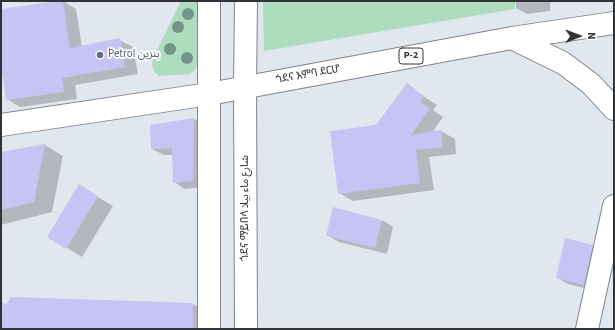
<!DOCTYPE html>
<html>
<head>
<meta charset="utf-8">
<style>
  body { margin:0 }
  #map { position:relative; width:615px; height:330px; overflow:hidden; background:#e1e7ee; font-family:"Source Sans 3",sans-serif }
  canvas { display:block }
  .frame { position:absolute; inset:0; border:2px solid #313436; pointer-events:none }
  .north { position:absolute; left:559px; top:16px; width:40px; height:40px; -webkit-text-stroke:3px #fff; paint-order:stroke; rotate:89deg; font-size:11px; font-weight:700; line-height:16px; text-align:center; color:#313436 }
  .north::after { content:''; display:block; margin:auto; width:14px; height:18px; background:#313436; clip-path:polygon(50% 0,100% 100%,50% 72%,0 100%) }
</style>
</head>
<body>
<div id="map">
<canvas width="615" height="330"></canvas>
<div class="frame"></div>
<div class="north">N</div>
</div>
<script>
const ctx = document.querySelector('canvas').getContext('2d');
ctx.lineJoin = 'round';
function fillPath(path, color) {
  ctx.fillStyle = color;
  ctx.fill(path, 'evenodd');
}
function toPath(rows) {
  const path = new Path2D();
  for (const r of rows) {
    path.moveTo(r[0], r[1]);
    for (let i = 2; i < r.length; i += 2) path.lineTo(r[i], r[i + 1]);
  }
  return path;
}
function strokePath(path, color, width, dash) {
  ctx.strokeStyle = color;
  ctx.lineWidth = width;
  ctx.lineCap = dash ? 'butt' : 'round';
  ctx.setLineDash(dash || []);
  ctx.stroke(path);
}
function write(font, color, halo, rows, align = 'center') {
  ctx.font = font + ' "Source Sans 3","Noto Sans Arabic","Noto Sans Ethiopic",sans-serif';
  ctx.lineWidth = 3.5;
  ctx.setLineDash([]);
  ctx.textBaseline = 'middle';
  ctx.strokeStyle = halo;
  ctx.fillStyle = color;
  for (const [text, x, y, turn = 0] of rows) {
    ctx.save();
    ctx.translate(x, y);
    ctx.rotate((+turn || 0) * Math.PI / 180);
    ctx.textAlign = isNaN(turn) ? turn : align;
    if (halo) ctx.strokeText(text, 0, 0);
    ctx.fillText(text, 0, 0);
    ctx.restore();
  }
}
fillPath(toPath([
  [181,1,198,1,198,63,195,70,189,74,159,76,154,71,152,65,153,58],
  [263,1,515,1,515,9,264,51]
]), '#addcbe');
fillPath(toPath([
  [63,1,76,9,82,47,119,40,133,47,138,74,75,85,77,99,20,107,7,99,1,56,1,10],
  [516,1,550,1,550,11,527,14,516,8],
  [407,85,437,105,433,110,443,117,432,133,441,131,455,139,456,154,429,157,434,190,353,201,339,193,376,126],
  [194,119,205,125,205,187,185,189,174,182,173,155,164,155,152,149],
  [45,145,63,156,52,212,1,225,1,153],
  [79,186,113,206,82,257,49,237],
  [382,220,393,227,387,254,339,242,327,235],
  [592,246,604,253,596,291,568,284,557,278],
  [193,304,211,315,211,329,1,329,1,309,7,306]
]), '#0003');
fillPath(toPath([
  [58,1,63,1,70,48,120,38,125,67,62,78,64,92,6,100,1,65,1,9],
  [407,83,424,96,420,101,430,109,411,135,441,130,443,147,416,150,420,183,338,194,330,131,376,125],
  [194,118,193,181,173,183,172,148,151,149,150,125],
  [45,144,34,202,1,210,1,152],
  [79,184,98,196,66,249,47,237],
  [333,207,382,220,375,248,326,236],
  [565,238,593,245,584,285,556,278],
  [11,297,193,303,193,329,1,329,1,302,6,305]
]), '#c6c4f2');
const secondary = toPath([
  [587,329,614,206]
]);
const primary = toPath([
  [245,86,246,1],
  [1,125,209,94,209,1]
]);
const highway = toPath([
  [512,38,563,63,591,84,614,109],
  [245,86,246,329],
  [209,329,209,94,512,38,614,23]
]);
strokePath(secondary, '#80858c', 24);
strokePath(primary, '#80858c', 24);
strokePath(highway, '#80858c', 24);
strokePath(secondary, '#fff', 22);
strokePath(primary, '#fff', 22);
strokePath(highway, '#fff', 22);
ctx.fillStyle = '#719687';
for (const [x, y] of [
  [188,14],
  [178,27],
  [170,49],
  [187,58]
]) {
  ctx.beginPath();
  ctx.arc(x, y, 6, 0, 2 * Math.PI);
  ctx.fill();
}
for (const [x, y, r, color] of [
  [100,55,4,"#5c6f8a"]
]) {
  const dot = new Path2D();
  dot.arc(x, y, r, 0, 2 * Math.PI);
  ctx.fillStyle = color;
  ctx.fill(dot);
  strokePath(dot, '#fff', 1.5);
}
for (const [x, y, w] of [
  [411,56,24]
]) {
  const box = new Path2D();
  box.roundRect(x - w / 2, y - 8, w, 16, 3);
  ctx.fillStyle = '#fff';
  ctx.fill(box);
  strokePath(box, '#313436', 1);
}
write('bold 10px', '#313436', null, [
  ["P-2",411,56]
]);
write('11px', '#4e5e75', '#fff', [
  ["Petrol بنزين",108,55]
], 'left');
write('11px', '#313436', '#fff', [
  ["ጎደና እምባ ደርሆ",308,75,-10],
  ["ጎደና ማይበላ شارع ماء بيلا",246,208,-90]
]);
</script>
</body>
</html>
